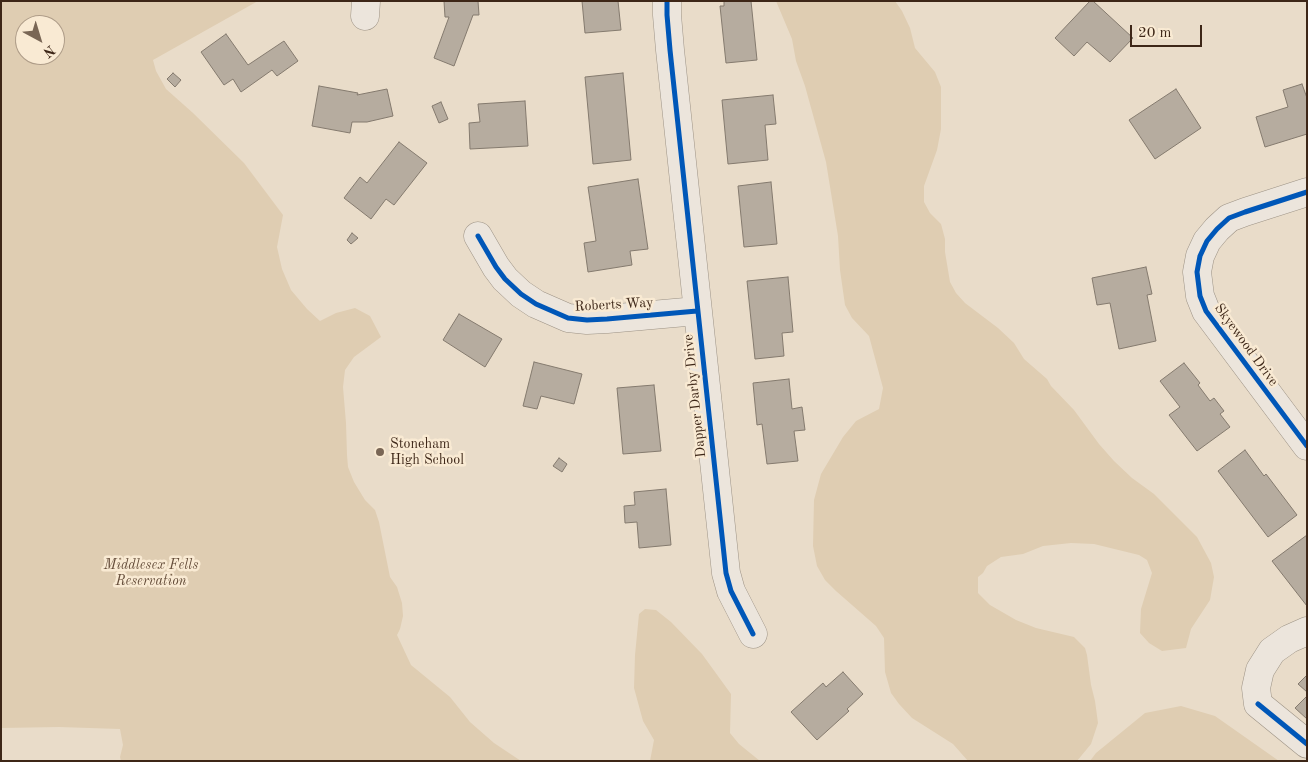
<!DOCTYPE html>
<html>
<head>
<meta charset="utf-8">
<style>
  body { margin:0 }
  #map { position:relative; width:1308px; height:762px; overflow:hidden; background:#e9dcc9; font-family:"Old Standard TT",serif }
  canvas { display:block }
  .frame { position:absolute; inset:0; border:2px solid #3d2617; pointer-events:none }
  .north { position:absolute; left:15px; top:15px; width:50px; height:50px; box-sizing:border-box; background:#f9ead3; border:1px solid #ae9c88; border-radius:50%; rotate:141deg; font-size:14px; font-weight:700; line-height:20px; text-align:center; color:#3d2617 }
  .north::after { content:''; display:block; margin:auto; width:18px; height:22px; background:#796655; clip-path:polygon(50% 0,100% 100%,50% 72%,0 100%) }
  .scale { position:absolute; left:1130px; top:25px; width:72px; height:22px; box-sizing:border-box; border:2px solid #3d2617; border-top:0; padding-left:6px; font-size:15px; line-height:18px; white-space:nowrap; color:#3d2617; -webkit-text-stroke:4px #f9ead3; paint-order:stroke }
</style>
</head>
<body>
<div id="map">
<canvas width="1308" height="762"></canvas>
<div class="frame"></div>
<div class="north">N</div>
<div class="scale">20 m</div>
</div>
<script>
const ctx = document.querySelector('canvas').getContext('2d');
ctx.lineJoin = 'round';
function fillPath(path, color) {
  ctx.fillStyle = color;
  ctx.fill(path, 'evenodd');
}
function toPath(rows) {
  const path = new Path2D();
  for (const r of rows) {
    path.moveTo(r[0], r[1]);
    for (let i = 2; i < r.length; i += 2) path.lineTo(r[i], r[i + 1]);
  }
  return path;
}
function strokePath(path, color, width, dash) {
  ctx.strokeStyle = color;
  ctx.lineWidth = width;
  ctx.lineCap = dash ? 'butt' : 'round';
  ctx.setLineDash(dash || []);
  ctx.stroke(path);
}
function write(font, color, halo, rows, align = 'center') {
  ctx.font = font + ' "Old Standard TT",serif';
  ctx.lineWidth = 5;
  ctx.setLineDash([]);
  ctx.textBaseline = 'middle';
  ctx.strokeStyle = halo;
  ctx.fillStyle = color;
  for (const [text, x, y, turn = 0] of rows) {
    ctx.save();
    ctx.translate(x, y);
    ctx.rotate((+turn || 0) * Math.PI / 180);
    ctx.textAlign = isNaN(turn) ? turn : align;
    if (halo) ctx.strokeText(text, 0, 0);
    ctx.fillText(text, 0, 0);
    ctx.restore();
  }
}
fillPath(toPath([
  [1,1,258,1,153,60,156,71,166,89,193,113,244,163,283,215,277,247,282,269,291,290,307,309,320,321,336,313,355,308,370,316,381,337,354,357,345,370,343,387,346,423,347,455,348,467,354,482,365,500,375,510,379,522,390,577,397,587,402,603,403,616,400,629,397,635,411,665,450,697,470,722,494,743,521,761,121,761,120,757,123,745,120,729,59,727,1,728],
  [25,25,55,25,55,55,25,55],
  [776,1,895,1,902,11,910,28,915,48,935,72,941,87,941,129,937,150,924,186,924,202,930,213,941,224,945,239,945,252,950,282,956,293,965,303,998,328,1014,343,1024,359,1047,379,1051,386,1074,410,1099,444,1114,461,1132,478,1154,494,1197,537,1211,563,1214,577,1210,600,1191,629,1186,648,1162,651,1149,643,1140,633,1141,609,1152,573,1147,560,1139,555,1094,544,1071,543,1043,546,1023,554,1001,557,987,566,983,573,978,577,978,593,990,605,1016,620,1036,628,1074,637,1085,648,1087,655,1091,685,1095,701,1098,723,1091,744,1077,761,968,761,953,744,912,718,899,704,891,693,885,672,884,638,876,626,836,591,825,580,817,566,813,546,814,500,821,474,843,437,856,421,879,409,883,388,869,336,852,318,845,305,840,270,838,236,826,162,805,86,796,61,792,39],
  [645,609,656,610,671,622,702,654,731,694,730,733,739,744,760,761,650,761,654,740,643,721,634,688,635,655,639,614],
  [1181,706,1215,716,1279,761,1090,761,1096,753,1145,713]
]), '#dfcdb2');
const building = toPath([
  [444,1,478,1,479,15,473,15,454,66,434,58,449,17,445,17,444,1],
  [582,1,618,1,621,30,585,33,582,1],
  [724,1,751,1,757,60,726,63,720,6,724,6,724,1],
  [1090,1,1093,1,1133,38,1110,62,1087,42,1074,56,1055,38,1090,1],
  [226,34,248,65,284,41,298,61,277,76,272,70,241,92,233,79,224,85,201,52,226,34],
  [173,73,181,80,175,87,167,79,173,73],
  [623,73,631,160,593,164,585,77,623,73],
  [1302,84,1307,98,1307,134,1265,147,1256,117,1288,107,1283,90,1302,84],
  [319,86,358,93,357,95,387,89,393,116,367,122,352,122,350,133,312,126,319,86],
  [1176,89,1201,128,1155,159,1129,120,1176,89],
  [773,95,776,124,765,125,768,160,728,164,722,100,773,95],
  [525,101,528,146,470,149,469,123,480,122,478,104,525,101],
  [441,102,448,119,439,123,432,106,441,102],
  [399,142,427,163,394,205,386,199,371,219,344,198,360,177,367,183,399,142],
  [638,179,648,249,630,251,632,265,588,272,584,243,596,241,588,187,638,179],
  [771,182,777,244,744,247,738,186,771,182],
  [352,233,358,238,351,244,347,240,352,233],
  [1146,267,1152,294,1147,295,1156,341,1119,349,1110,303,1097,305,1092,278,1146,267],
  [788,277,793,332,782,333,784,356,755,359,747,281,788,277],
  [459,314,502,339,485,367,443,340,459,314],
  [534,362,582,374,574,404,541,396,537,409,523,406,534,362],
  [1184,363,1200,383,1198,385,1210,401,1214,398,1224,411,1220,414,1230,427,1197,451,1169,415,1180,407,1160,381,1184,363],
  [789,379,792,409,802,407,805,430,794,431,798,461,767,464,762,424,757,425,753,383,789,379],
  [654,385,661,451,623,454,617,388,654,385],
  [1245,450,1264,476,1266,474,1297,515,1268,537,1218,471,1245,450],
  [559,458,567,464,562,472,553,466,559,458],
  [666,489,671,545,639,548,637,522,625,523,624,506,635,505,634,492,666,489],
  [1307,535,1307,606,1272,561,1307,535],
  [843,672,863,694,847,709,849,711,817,740,791,712,823,683,826,687,843,672],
  [1307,675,1307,692,1298,684,1307,675],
  [1307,696,1307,719,1295,708,1307,696]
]);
fillPath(building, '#b6ac9f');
strokePath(building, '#847a6e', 1);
const minor = toPath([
  [667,1,667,15,670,50,726,573,731,591,753,634],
  [365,16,366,1],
  [1307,192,1245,212,1229,218,1217,229,1207,241,1200,256,1197,272,1200,296,1206,311,1307,446],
  [478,236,496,267,505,279,521,294,536,304,568,318,587,320,607,319,697,311],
  [1307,631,1289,639,1272,651,1260,670,1256,688,1258,704,1307,744]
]);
strokePath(minor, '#9c9285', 29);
strokePath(minor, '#ece5dc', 28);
strokePath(toPath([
  [667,1,667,15,670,50,726,573,731,591,753,634],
  [1307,192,1245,212,1229,218,1217,229,1207,241,1200,256,1197,272,1200,296,1206,311,1307,446],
  [478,236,496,267,505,279,521,294,536,304,568,318,587,320,607,319,697,311],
  [1258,704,1307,744]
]), '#0057b8', 5);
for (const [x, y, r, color] of [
  [380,452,5,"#796655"]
]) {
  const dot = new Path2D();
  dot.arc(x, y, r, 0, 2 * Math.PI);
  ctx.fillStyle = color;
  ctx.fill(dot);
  strokePath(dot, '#f9ead3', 2);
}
write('14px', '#3d2617', '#f9ead3', [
  ["Roberts Way",614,305,-3],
  ["Skyewood Drive",1246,345,54],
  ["Dapper Darby Drive",695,396,-96]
]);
write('14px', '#3d2617', '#f9ead3', [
  ["Stoneham",390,444],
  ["High School",390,460]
], 'left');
write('italic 14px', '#644c39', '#f9ead3', [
  ["Middlesex Fells",151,565],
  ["Reservation",151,581]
]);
</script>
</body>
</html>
